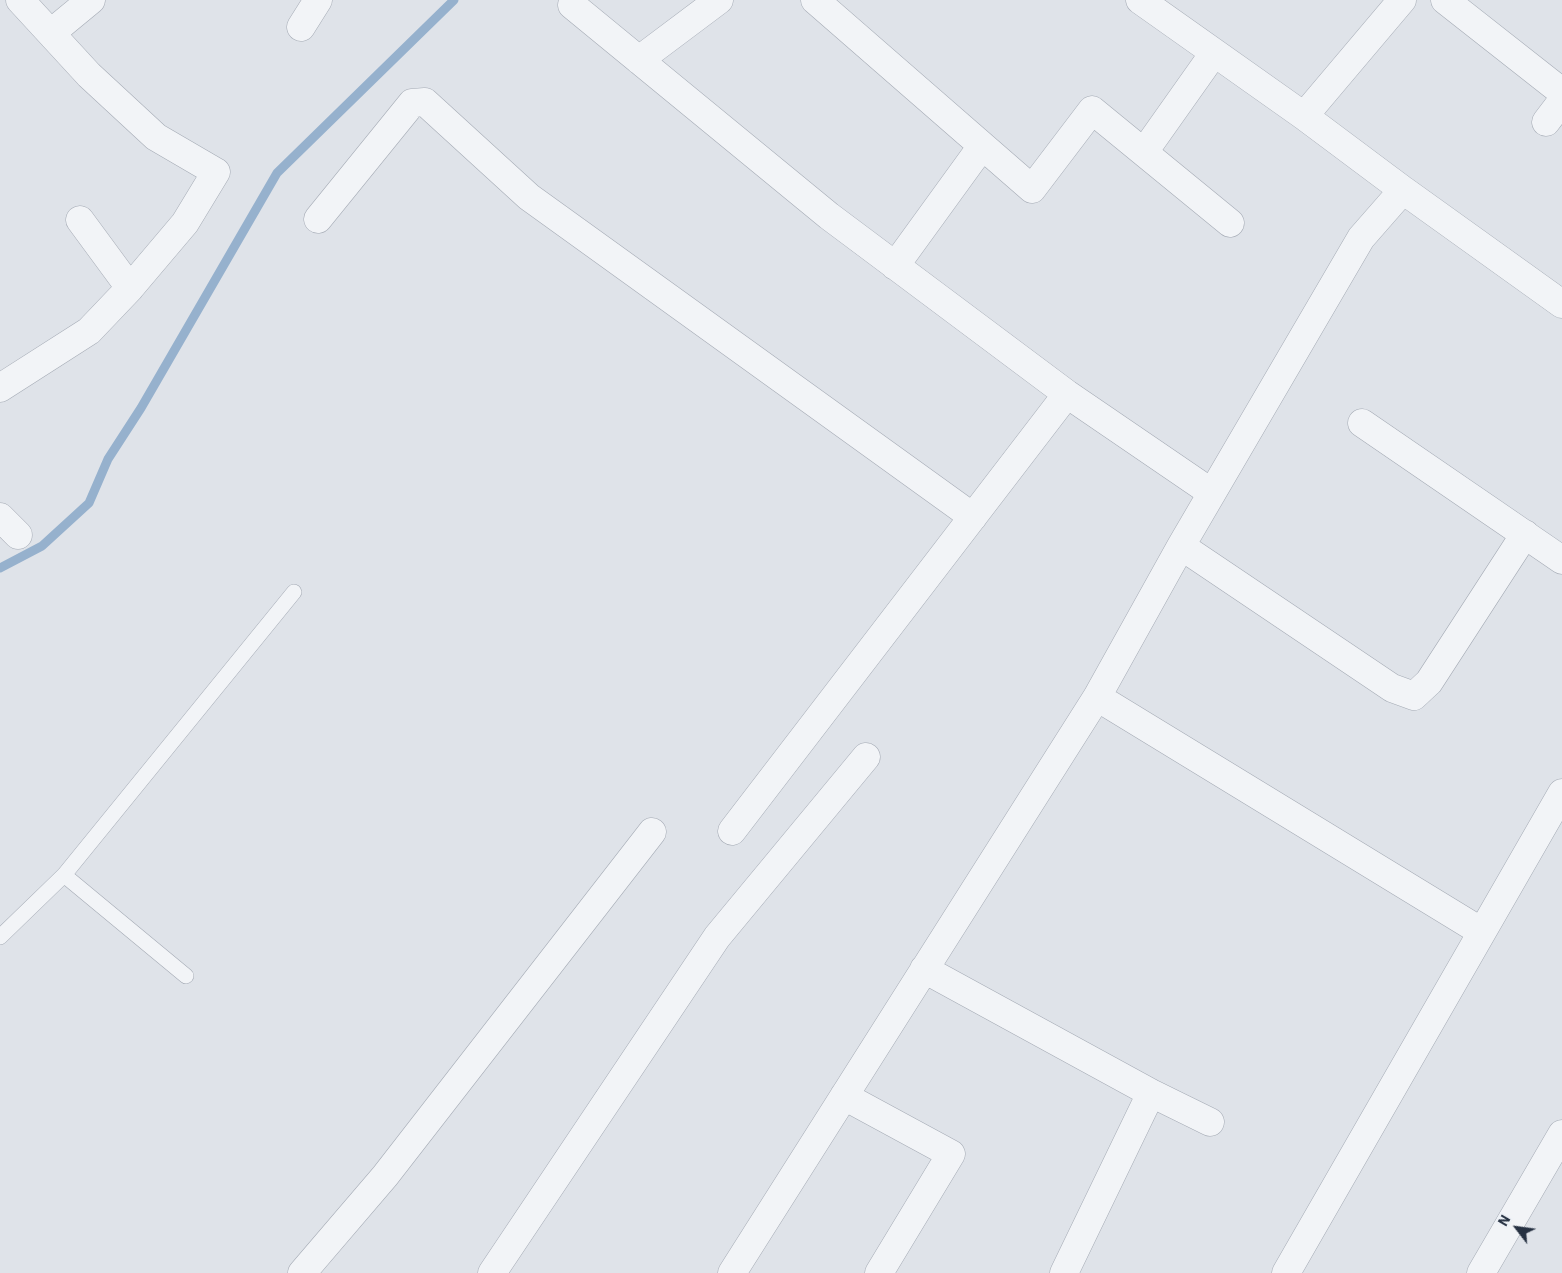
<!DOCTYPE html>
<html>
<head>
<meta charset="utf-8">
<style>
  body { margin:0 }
  #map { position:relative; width:1562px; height:1273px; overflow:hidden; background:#dfe3e9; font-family:"IBM Plex Sans",sans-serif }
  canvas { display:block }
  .north { position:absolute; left:1492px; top:1203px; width:50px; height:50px; -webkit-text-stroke:4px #eef2f7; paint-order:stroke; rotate:300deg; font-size:14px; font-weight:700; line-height:20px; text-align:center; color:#263142 }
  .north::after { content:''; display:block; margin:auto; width:18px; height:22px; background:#263142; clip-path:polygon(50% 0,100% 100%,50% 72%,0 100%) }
</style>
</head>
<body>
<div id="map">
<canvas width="1562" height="1273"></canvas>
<div class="north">N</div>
</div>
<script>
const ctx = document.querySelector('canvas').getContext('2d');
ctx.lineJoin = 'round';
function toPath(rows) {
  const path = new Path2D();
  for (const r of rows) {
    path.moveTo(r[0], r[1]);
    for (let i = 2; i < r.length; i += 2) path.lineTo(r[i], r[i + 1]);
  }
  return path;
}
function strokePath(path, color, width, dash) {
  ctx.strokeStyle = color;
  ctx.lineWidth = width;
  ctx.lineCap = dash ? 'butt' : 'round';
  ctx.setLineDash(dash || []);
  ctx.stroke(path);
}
strokePath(toPath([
  [0,568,42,546,89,503,108,459,141,408,277,173,454,0]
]), '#96b1cd', 9);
const service = toPath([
  [64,875,186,976],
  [0,937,64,875,294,592]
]);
const minor = toPath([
  [815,0,1032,189,1092,110,1230,223],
  [1140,0,1304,116,1403,190],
  [1445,0,1562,92],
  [572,5,829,216,1067,394,1212,493],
  [301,27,318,0],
  [51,33,91,0],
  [639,60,719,0],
  [1304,116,1402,0],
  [1546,122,1562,101],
  [1144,152,1214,53],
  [318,219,412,103,425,102,529,197,973,517],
  [80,220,130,288],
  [895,266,982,146],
  [0,388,89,331,130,288,185,223,216,172,156,137,89,75,20,0],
  [1362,423,1562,560],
  [0,517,18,535],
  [1181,546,1392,688,1414,696,1429,682,1525,534],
  [1097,697,1482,932],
  [732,831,1067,394],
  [924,969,1151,1093,1210,1122],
  [844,1096,951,1154,879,1273],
  [302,1273,385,1176,652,832],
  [492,1273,717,937,866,757],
  [732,1273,1097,697,1181,546,1361,238,1403,190,1562,304],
  [1064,1273,1151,1093],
  [1286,1273,1562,793],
  [1481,1273,1562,1134]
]);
strokePath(service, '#a4aab4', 16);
strokePath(minor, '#a4aab4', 29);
strokePath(service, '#f2f4f7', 15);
strokePath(minor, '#f2f4f7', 28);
</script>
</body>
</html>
